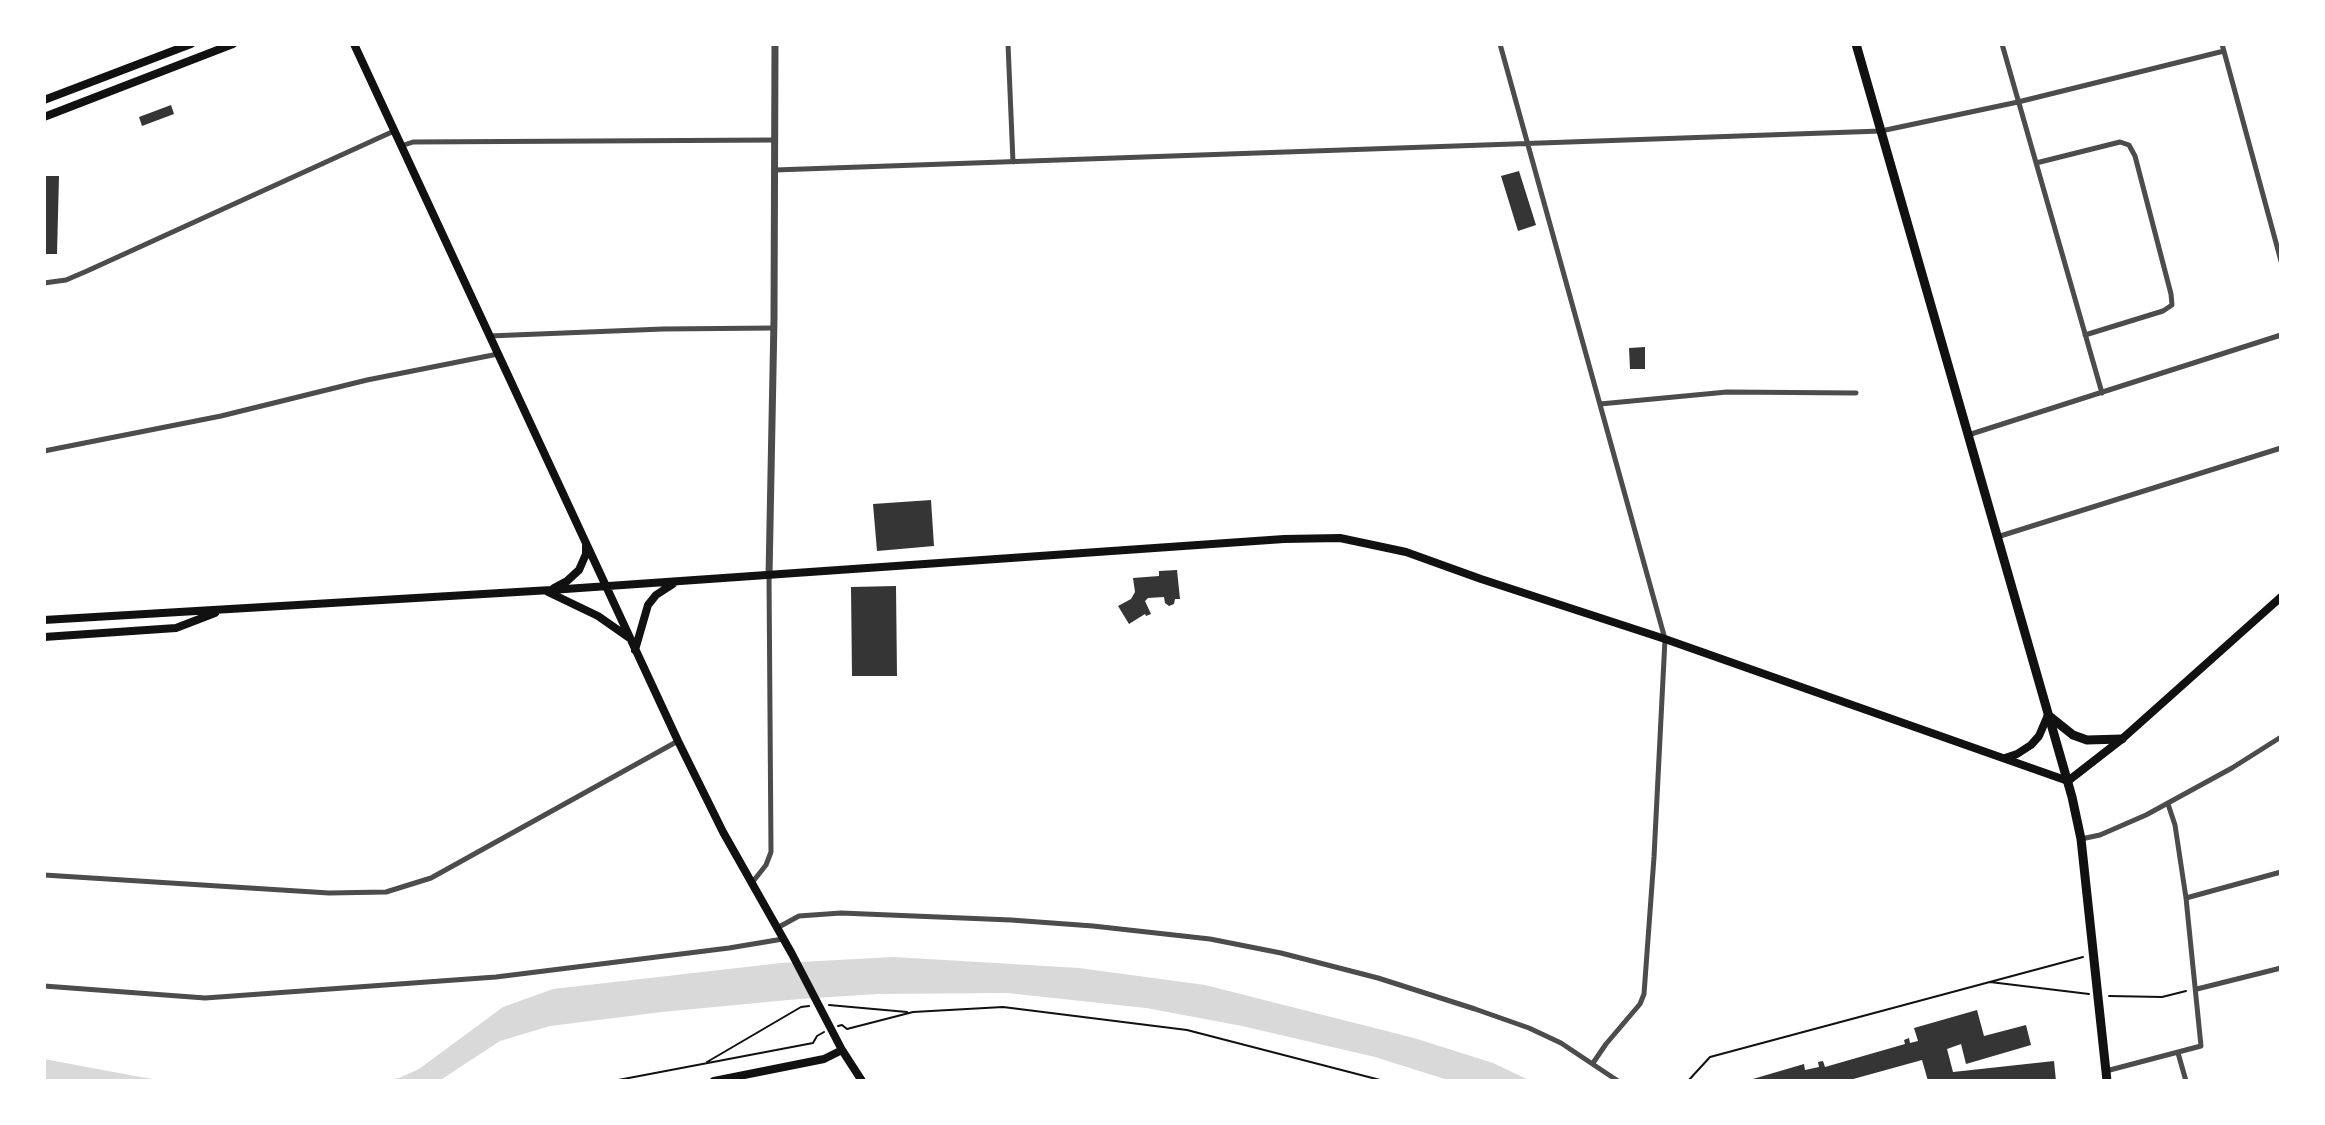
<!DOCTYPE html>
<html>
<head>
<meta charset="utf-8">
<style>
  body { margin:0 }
  #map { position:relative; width:2325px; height:1125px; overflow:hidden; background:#fff; font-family:"Nunito Sans",sans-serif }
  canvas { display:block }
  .frame { position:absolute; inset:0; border:46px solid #fff; pointer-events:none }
</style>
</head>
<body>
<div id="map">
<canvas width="2325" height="1125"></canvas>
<div class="frame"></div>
</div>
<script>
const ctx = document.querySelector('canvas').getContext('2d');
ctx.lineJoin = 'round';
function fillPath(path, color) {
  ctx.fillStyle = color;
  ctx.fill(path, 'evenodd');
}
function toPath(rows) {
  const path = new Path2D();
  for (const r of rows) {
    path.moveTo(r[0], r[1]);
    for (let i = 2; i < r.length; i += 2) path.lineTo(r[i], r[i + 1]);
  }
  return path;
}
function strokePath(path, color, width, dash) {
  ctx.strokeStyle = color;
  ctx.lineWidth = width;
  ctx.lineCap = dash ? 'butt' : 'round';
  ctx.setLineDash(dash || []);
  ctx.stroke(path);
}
fillPath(toPath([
  [894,957,1079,968,1205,985,1414,1038,1493,1063,1531,1081,1451,1081,1375,1057,1242,1026,1146,1008,1007,993,878,994,799,999,662,1012,550,1026,500,1041,439,1081,377,1081,399,1078,419,1069,503,1007,553,989,781,963],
  [44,1059,135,1076,166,1081,44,1081]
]), '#d9d9d9');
fillPath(toPath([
  [171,105,174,114,142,126,139,117],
  [1519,171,1536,225,1518,231,1501,176],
  [44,176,59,176,57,254,44,254],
  [1645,347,1645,369,1630,369,1629,348],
  [931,500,934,546,877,551,873,504],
  [1177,570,1180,599,1175,599,1174,604,1169,606,1165,603,1164,597,1148,598,1145,601,1151,614,1146,616,1145,614,1129,624,1118,606,1131,599,1135,592,1133,578,1159,576,1159,571],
  [896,586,897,676,852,676,851,587],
  [1977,1010,1984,1036,2026,1025,2031,1045,1966,1064,1961,1044,1947,1049,1953,1072,2054,1061,2056,1081,1928,1081,1922,1060,1846,1081,1746,1081,1804,1064,1805,1070,1819,1067,1818,1062,1823,1061,1825,1067,1905,1044,1904,1040,1909,1038,1910,1043,1918,1041,1914,1028]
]), '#353535');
strokePath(toPath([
  [1990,982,2089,994],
  [2109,996,2162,997,2186,991],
  [829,1005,907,1012],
  [838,1026,842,1025,847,1029,913,1012,1003,1007,1187,1030,1384,1081],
  [707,1062,801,1007,809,1006],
  [613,1081,813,1043,817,1036,824,1032],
  [1688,1081,1710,1057,2083,957]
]), '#111', 2);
strokePath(toPath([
  [1008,44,1013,162],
  [1500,44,1665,639,1654,857,1644,994,1640,1004,1606,1044,1593,1063],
  [2002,44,2102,393],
  [2222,44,2281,261],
  [401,146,413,142,775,140],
  [2036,163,2120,142,2129,145,2135,156,2171,294,2172,305,2163,311,2085,335],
  [775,170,1881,131,2018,102,2224,51],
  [44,283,66,280,87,271,394,131],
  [489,336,663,329,774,328],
  [1600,404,1727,392,1856,393],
  [1968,435,2281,335],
  [44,451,221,416,367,380,498,354],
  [1997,537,2281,448],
  [2081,839,2100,835,2146,815,2232,768,2281,737],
  [44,875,329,893,386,892,431,878,678,741],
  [751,884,766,865,771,852,769,576],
  [2186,898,2281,872],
  [777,928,799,916,841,913,1011,920,1093,926,1210,939,1281,953,1378,978,1475,1009,1529,1028,1561,1043,1618,1081],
  [44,986,205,998,496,977,729,948,783,939],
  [2197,989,2281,968],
  [2178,1053,2186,1081],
  [2106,1071,2201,1046,2186,898,2175,825,2168,804]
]), '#4c4c4c', 5);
strokePath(toPath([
  [769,576,774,319,775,44]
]), '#4c4c4c', 7);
strokePath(toPath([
  [354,44,678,741,723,832,792,954,842,1050,862,1081],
  [44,100,191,44],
  [44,117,233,44],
  [554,588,567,581,579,570,586,554,586,546],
  [548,592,598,616,628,637],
  [44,620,551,590,1284,539,1340,538,1406,552,1481,579,1665,639,2068,781,2122,739,2281,597],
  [44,637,176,628,215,613],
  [635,650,648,605,656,595,673,584],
  [2005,758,2017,754,2031,745,2039,736,2048,715],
  [714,1081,824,1059,842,1050]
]), '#111', 8);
strokePath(toPath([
  [1856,44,2072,797,2081,839,2107,1081],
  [2048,715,2073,735,2087,740,2122,739]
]), '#111', 9);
</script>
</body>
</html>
